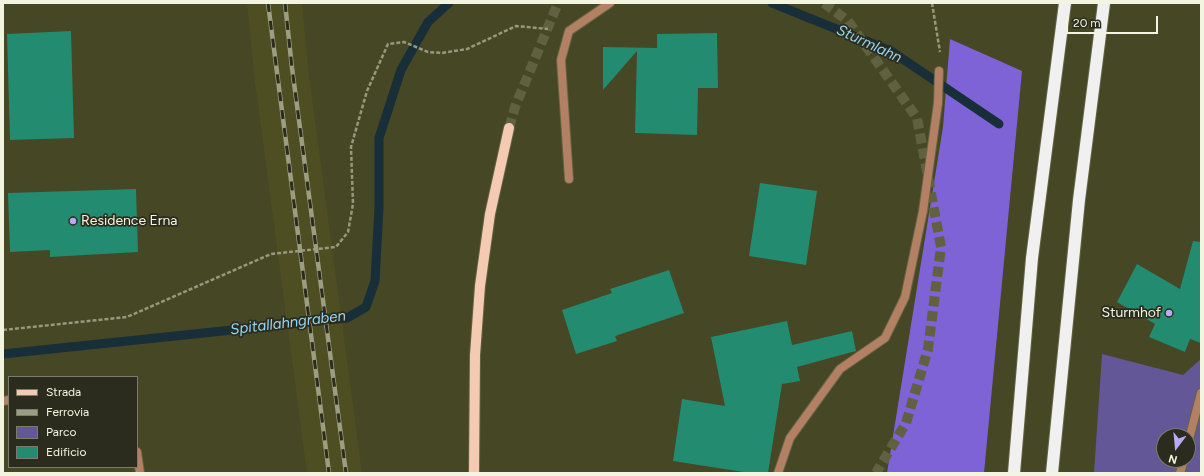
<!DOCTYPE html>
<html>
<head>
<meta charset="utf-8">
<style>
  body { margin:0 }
  #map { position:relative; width:1204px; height:476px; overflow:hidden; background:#464724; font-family:Figtree,sans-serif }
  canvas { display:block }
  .frame { position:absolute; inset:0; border:4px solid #f3f5e0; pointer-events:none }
  .legend { position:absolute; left:8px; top:376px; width:130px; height:92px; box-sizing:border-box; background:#2b2c1d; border:1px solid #7b7c6b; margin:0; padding:5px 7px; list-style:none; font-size:12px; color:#f3f5e0 }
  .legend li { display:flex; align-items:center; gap:8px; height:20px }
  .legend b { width:20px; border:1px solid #7b7c6b }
  .north { position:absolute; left:1156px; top:428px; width:40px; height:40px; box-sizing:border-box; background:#2b2c1d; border:1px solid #7b7c6b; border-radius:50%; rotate:196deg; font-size:11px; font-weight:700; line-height:16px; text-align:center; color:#f3f5e0 }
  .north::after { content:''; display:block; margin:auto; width:14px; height:18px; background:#b7abf8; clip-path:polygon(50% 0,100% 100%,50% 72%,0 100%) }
  .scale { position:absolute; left:1066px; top:16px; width:92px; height:18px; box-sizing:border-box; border:2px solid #f3f5e0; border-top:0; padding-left:5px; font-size:12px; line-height:14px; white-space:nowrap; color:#f3f5e0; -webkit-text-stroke:3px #2b2c1d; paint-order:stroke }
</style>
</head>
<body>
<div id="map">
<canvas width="1204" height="476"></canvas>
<div class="frame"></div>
<ul class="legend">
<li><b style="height:5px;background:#f4cab3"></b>Strada</li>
<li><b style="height:5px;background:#9c9e82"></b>Ferrovia</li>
<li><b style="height:11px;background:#635798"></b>Parco</li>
<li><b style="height:11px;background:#238b6f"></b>Edificio</li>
</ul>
<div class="north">N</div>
<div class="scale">20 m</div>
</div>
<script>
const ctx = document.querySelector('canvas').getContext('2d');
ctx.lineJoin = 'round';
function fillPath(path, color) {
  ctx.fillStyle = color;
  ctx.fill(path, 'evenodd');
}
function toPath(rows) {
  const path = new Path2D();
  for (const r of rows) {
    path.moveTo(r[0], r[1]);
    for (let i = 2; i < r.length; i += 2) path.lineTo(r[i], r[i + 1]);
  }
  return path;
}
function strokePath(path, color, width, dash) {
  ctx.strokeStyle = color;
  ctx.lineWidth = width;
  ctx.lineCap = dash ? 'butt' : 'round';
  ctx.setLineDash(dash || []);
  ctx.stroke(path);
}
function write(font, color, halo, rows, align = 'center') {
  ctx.font = font + ' Figtree,sans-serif';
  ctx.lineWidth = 3.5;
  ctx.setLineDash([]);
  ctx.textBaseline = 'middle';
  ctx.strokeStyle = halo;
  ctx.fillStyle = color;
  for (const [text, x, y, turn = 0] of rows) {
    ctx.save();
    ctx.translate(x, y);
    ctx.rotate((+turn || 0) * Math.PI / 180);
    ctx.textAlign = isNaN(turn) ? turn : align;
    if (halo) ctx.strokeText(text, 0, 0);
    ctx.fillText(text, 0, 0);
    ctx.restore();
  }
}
fillPath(toPath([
  [247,3,302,3,308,68,362,473,307,473,254,74]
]), '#4d4f23');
fillPath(toPath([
  [1102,354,1183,375,1201,359,1201,473,1094,473],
  [1164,436,1188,436,1188,460,1164,460]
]), '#635798');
fillPath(toPath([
  [950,39,1022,71,984,473,887,473,943,127]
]), '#7e63d6');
strokePath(toPath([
  [772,3,891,51,999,124],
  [3,354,347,318,366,307,375,281,379,207,379,138,401,70,428,22,449,3]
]), '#182e39', 9);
fillPath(toPath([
  [71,31,74,138,10,140,7,34],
  [717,33,718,88,698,88,697,135,635,133,637,51,603,90,603,47,657,48,657,34],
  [760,183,817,191,806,265,749,256],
  [136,189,138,252,50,257,50,250,10,252,8,193],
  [1193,241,1201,242,1201,343,1190,339,1185,352,1149,337,1155,324,1117,302,1137,264,1180,289],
  [669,270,684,313,615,336,617,341,576,354,562,310,612,293,610,289],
  [787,321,792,345,852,331,856,351,797,367,800,381,782,384,768,473,750,473,673,461,682,399,725,406,711,337]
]), '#238b6f');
strokePath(toPath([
  [824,3,848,21,917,118,941,247,928,349,906,423,876,473],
  [509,128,515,107,558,3]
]), '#606140', 10, [10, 5]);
const service = toPath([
  [938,103,939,71]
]);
const minor = toPath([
  [569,179,561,60,569,31,610,3],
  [3,401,9,400],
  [1188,443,1201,393],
  [137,452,140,473],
  [778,473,790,438,840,369,885,338,905,297,923,211,938,103],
  [1180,473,1184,460]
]);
const primary = toPath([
  [474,473,475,355,480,286,490,214,509,128]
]);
const motorway = toPath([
  [1014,473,1032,258,1065,3],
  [1052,473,1079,200,1104,3]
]);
strokePath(service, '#626342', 10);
strokePath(minor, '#626342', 10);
strokePath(primary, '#626342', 12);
strokePath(motorway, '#626342', 14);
strokePath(toPath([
  [932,3,940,52],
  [3,330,127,317,271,254,336,247,348,232,353,204,351,147,367,91,388,44,404,42,428,52,442,53,467,49,516,26,548,29]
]), '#97987c', 2.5, [4, 2]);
strokePath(service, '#b38063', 8);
strokePath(minor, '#b38063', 8);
strokePath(primary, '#f4cab3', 10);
strokePath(motorway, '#f0f0f0', 12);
const rail = toPath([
  [268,3,329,473],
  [285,3,292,68,346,473]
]);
strokePath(rail, '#9c9e82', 4.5);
strokePath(rail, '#2b2c1d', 3, [9]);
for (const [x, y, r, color] of [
  [73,221,4,"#b7abf8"],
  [1169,313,4,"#b7abf8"]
]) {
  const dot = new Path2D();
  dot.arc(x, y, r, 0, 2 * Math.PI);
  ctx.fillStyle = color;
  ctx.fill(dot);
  strokePath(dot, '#2b2c1d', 1.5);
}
write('14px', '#f3f5e0', '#2b2c1d', [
  ["Residence Erna",81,221],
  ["Sturmhof",1161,313,"right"]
], 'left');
write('italic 15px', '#95d6f6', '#2b2c1d', [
  ["Sturmlahn",869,44,25],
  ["Spitallahngraben",288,323,-7]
]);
</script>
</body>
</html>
